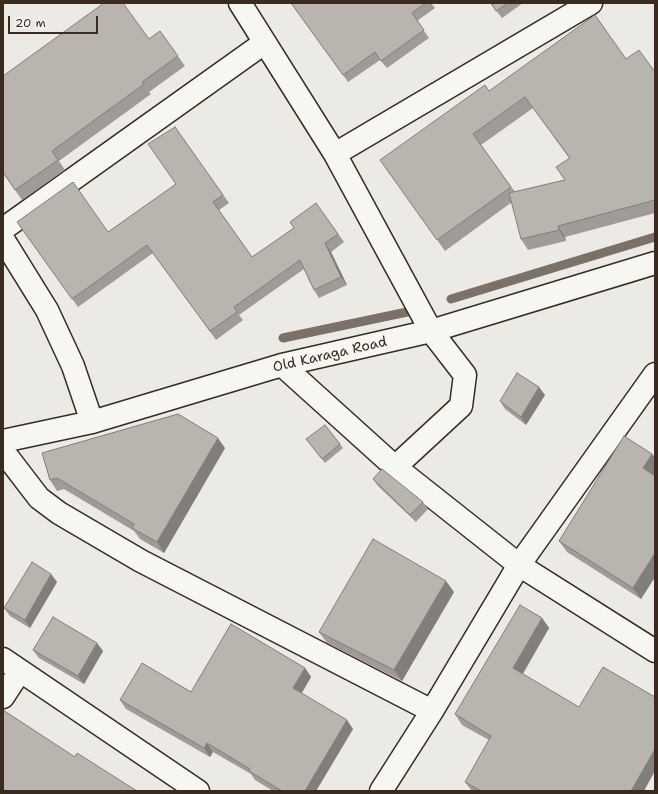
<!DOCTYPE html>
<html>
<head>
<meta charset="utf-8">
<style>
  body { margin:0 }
  #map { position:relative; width:658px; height:794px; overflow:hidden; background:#ebeae5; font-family:"Shantell Sans",sans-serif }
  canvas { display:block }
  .frame { position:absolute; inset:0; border:4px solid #3b2a1e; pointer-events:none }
  .scale { position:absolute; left:8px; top:16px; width:90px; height:18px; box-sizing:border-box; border:2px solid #3b2a1e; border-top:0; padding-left:5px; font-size:12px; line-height:14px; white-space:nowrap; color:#3b2a1e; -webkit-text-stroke:3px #f6f6f2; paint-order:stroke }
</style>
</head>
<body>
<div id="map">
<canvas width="658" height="794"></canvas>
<div class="frame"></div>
<div class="scale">20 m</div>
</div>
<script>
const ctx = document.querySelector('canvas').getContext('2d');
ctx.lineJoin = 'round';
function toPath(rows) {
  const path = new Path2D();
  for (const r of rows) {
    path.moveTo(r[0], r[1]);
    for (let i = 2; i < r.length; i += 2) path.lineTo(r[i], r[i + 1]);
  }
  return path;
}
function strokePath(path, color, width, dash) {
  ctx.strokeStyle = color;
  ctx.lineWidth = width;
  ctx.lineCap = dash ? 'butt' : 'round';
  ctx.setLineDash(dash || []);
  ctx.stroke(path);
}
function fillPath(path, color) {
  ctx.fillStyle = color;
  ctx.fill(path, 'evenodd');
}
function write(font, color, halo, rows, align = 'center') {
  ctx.font = font + ' "Shantell Sans",sans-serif';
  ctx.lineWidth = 3.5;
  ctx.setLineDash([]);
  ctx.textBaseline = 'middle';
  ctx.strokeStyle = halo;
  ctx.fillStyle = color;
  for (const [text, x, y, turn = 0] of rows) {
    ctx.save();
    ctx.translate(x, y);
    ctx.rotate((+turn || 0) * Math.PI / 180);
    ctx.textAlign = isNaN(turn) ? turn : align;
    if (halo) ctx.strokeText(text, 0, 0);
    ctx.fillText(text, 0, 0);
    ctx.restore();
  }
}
strokePath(toPath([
  [451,299,655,237],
  [283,338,412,311]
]), '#7c7167', 9);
const minor = toPath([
  [240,3,335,154,431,331,465,375,461,406,395,467],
  [335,154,591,3],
  [3,229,264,43],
  [3,239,47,310,73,366,92,422],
  [282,365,395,467,519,565,655,651],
  [3,441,92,422,282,365,431,331,655,263],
  [3,451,39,498,59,513,141,561,432,711],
  [3,659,198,791],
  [3,697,20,671],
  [381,791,432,711,519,565,655,374]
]);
strokePath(minor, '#3b2a1e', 25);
strokePath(minor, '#f6f6f2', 22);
fillPath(toPath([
  [291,3,431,3,435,8,417,21,429,38,387,68,380,60,348,82],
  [490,3,523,3,502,18],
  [160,31,185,66,149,92,151,94,59,161,65,170,22,200,3,173,149,39],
  [626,59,655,72,655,213,565,237,566,241,528,250,521,239,512,202,445,251,380,160,489,91],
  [533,108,569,158,564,180,515,192,481,145],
  [175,127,229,203,219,210,252,257,294,228,316,203,344,242,331,252,347,285,319,298,314,290,304,269,239,315,243,320,216,340,153,253,78,307,17,222,108,232,176,184],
  [545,395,526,425,505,409,500,401],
  [306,439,340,444,343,448,325,463],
  [225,448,164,553,140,539,134,531,64,489,57,491,50,480,42,453],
  [652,454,655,458,655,472,654,475,655,476,655,577,641,599,567,552,559,541],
  [373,479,423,502,428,509,416,522,378,486],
  [57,582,30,628,10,616,4,608],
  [454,592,402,681,327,643,319,632],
  [542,618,549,628,523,674,644,791,472,791,465,782,489,740,462,725,455,714],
  [33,650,103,651,84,684,39,658],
  [305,668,311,677,302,693,353,729,316,791,273,791,255,780,251,774,213,752,210,757,126,709,120,700,191,692]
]), '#a09b96');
fillPath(toPath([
  [558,226,565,237,566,241,559,230],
  [325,243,331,252,347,285,341,277],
  [539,387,545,395,526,425,521,417],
  [218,438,225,448,164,553,157,542],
  [652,454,655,458,655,472,651,479,643,468],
  [655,553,655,577,641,599,633,588],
  [51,574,57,582,30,628,25,620],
  [446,581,454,592,402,681,394,670],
  [542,618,549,628,520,678,513,668],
  [97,643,103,651,84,684,78,676],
  [305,668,311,677,299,697,293,688],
  [347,720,353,729,316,791,305,791],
  [207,743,213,752,210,757,204,748],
  [655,749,655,771,644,791,631,791]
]), '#827e7a');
const building = toPath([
  [104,3,123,3,149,39,160,31,178,56,142,82,144,84,52,151,58,160,15,190,3,172,3,76,104,3],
  [291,3,426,3,412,13,424,30,381,61,375,52,343,75,291,3],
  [491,3,508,3,496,11,491,3],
  [595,15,626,59,639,50,655,72,655,200,558,226,559,230,521,239,509,193,565,180,556,167,570,158,525,97,473,134,511,187,437,240,380,160,485,85,489,91,595,15],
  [175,127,223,195,213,202,252,257,294,228,290,222,316,203,338,234,325,243,341,277,314,290,300,260,234,307,237,312,210,331,147,245,72,299,17,222,73,182,108,232,176,184,148,144,175,127],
  [517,373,539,387,521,417,500,401,517,373],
  [178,414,218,438,157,542,132,528,134,524,57,478,50,480,42,453,178,414],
  [325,425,340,444,322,459,306,439,325,425],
  [624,436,652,454,643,468,655,476,655,553,633,588,559,541,624,436],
  [382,469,423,502,410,515,373,479,382,469],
  [373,539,446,581,394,670,319,632,373,539],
  [32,562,51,574,25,620,4,608,32,562],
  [520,605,542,618,513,668,579,707,603,667,655,697,655,749,631,791,481,791,465,782,491,736,455,714,520,605],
  [53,617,97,643,78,676,33,650,53,617],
  [231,624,305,668,293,688,347,720,305,791,282,791,249,771,250,769,207,743,204,748,120,700,142,663,191,692,231,624],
  [3,710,75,757,77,753,137,791,3,791,3,710]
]);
fillPath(building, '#bab4ae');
strokePath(building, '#827e7a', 1);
write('14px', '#3b2a1e', '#f6f6f2', [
  ["Old Karaga Road",330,355,-13]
]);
</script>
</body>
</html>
